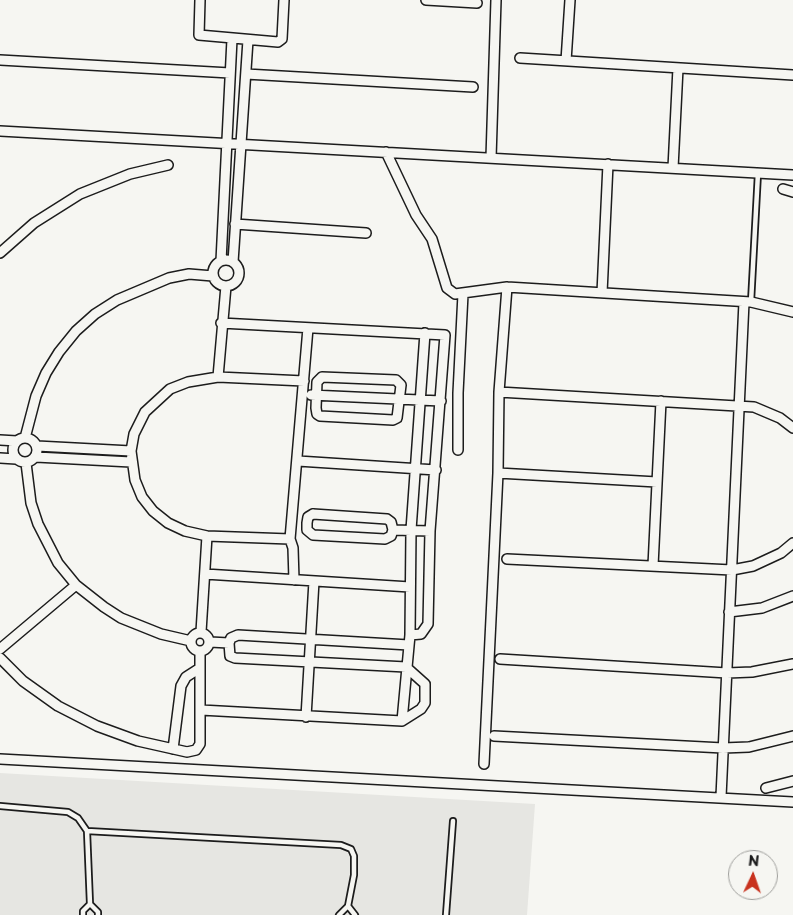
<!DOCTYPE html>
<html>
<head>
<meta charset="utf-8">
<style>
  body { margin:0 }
  #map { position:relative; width:793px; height:915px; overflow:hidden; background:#f6f6f2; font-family:"Playpen Sans",sans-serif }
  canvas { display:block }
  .north { position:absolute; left:728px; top:850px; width:50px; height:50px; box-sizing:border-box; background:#f6f6f2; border:1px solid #9f9f9c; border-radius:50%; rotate:3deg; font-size:14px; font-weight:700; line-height:20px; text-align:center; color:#1c1c1c }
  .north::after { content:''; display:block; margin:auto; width:18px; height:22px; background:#c8321e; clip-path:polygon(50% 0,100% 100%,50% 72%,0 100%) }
</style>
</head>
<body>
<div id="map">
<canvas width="793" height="915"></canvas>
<div class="north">N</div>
</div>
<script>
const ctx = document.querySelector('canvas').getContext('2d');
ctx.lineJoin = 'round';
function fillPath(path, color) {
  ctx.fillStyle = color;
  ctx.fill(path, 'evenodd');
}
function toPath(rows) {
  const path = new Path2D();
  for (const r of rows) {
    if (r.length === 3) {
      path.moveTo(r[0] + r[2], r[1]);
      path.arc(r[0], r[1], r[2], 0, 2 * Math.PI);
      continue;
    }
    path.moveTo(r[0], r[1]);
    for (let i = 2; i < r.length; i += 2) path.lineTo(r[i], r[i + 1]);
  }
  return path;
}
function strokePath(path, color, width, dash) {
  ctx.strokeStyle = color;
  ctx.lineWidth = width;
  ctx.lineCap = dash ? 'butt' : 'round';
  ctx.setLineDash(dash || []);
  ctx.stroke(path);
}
fillPath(toPath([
  [0,773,535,804,527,915,0,915]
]), '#e6e6e2');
const service = toPath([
  [751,302,758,173],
  [0,806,68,812,78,818,87,831,90,904,83,911,83,915],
  [87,831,341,845,351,849,354,856,354,875,348,906,339,915],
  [90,904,98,912,98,915],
  [348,906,355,915],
  [446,915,453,821]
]);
const minor = toPath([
  [200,0,199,35,278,42,282,39,284,0],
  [426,0,477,3],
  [520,58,793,75],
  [0,60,230,73],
  [566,61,570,0],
  [246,74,473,87],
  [0,131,793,175],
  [386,152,416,215,432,239,447,288,455,294,507,287,751,302,793,312],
  [491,158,496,0],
  [673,168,678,68],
  [783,189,793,192],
  [235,224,366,233],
  [0,253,34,223,80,194,130,174,168,165],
  [226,273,13],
  [221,261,232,39],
  [233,262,248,40],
  [507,287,499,392,498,473,657,482],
  [602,293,608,164],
  [221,323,445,335,430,531,428,624,421,634,410,635],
  [218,377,226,286],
  [322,377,396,380,401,385,397,418,393,420,320,416,317,414,316,408,317,382,322,377],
  [499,392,754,407,780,418,793,428],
  [311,395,441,401],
  [25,450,12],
  [25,438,36,396,46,373,59,352,76,331,95,314,117,300,169,278,189,274,213,276],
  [0,440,17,441],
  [37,446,131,451],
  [458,450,458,393,463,294],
  [36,457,131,462],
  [0,458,16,459],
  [298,461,436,470],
  [26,463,31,503,38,524,58,563,76,585,104,607,121,618,161,634,191,641],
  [313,514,387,519,391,522,393,530,391,536,385,539,313,535,307,530,307,523,308,517,313,514],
  [393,530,430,531],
  [290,539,207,536,185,531,168,523,153,511,142,497,135,480,131,451,134,434,145,412,170,389,188,382,218,377,304,381],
  [507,559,732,570,753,566,781,553,793,543],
  [653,566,661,401],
  [205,574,410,587],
  [294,580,293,548,290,539,308,328],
  [729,612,762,608,793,596],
  [201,632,207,536],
  [200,642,9],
  [210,642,229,643],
  [0,649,76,585],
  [0,658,23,681,58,706,97,726,138,741,187,752,196,750,200,744,200,651],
  [500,659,727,673,752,672,793,664],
  [201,710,402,721,421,709,425,703,425,684,406,667,235,658,230,656,229,643,231,638,238,635,409,645],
  [306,717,314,581],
  [402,721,410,635,411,530,425,333],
  [494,736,723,748,749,747,793,736],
  [173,749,181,686,186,677,200,668],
  [0,759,793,802],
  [484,764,498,473],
  [766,788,793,781],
  [721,797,744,302]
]);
strokePath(service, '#1c1c1c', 8);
strokePath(minor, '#1c1c1c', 12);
strokePath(service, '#f6f6f2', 4.5);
strokePath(minor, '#f6f6f2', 9);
</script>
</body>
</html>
